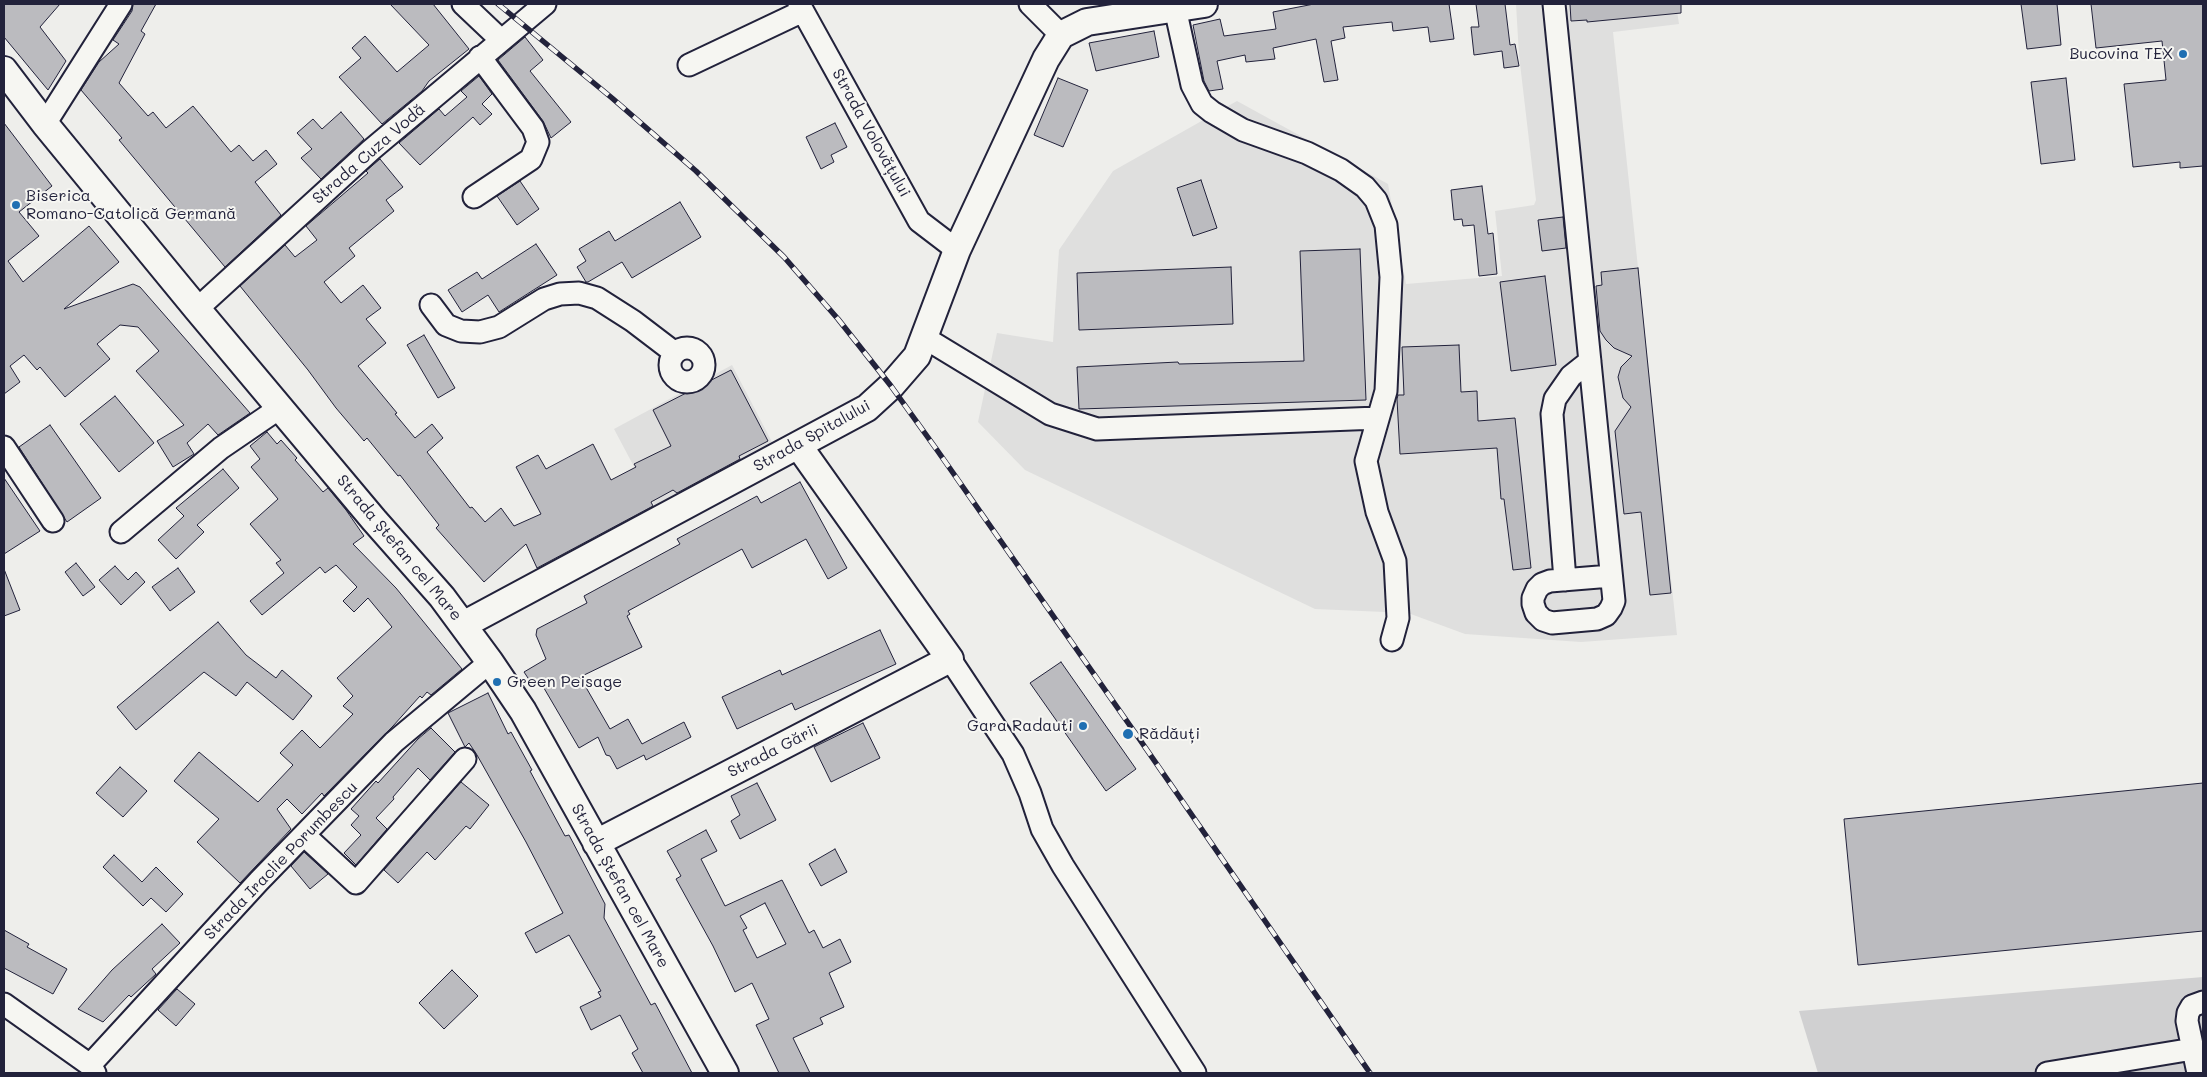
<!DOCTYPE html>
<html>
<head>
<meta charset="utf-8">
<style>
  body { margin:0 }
  #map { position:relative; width:2207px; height:1077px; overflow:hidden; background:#eeeeeb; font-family:Mali,sans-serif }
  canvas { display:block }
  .frame { position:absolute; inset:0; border:5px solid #22223b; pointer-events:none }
</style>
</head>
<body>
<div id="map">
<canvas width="2207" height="1077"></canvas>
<div class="frame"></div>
</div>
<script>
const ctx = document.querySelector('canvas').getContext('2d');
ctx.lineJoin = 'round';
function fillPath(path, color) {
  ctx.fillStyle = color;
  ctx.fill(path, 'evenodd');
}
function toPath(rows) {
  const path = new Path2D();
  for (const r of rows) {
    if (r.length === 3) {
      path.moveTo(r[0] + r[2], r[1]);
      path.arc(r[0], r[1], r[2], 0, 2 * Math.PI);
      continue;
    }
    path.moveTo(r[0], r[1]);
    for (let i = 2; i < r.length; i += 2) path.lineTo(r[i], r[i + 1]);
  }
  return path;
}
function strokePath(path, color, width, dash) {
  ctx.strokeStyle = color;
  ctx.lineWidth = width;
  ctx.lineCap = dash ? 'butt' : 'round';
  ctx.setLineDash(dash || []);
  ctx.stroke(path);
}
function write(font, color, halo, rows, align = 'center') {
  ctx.font = font + ' Mali,sans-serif';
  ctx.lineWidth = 4;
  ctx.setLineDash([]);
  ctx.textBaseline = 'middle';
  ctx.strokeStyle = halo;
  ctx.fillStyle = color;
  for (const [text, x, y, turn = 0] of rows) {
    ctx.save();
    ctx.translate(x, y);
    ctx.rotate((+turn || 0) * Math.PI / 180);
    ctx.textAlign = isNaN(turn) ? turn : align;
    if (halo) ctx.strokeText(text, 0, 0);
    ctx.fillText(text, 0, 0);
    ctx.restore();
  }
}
fillPath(toPath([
  [1516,4,1676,4,1679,24,1613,32,1677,635,1581,642,1465,634,1408,613,1315,609,1025,470,978,422,997,333,1053,342,1059,250,1113,171,1237,101,1388,184,1406,284,1502,276,1495,211,1534,205,1536,200,1519,55],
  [732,365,773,444,656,508,614,429]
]), '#dfdfde');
fillPath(toPath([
  [2203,977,2203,1073,1818,1073,1799,1011]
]), '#d0d0d1');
const building = toPath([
  [4,4,60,4,40,27,66,61,48,90,4,37,4,4],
  [133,4,156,4,141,31,145,34,119,83,148,116,153,112,166,128,193,106,231,152,239,145,253,161,266,150,277,164,255,182,281,215,225,267,119,140,122,138,81,90,99,62,119,44,113,40,132,11,133,4],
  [390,4,433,4,469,49,429,81,422,91,382,124,339,77,361,58,352,48,365,36,397,72,429,45,390,4],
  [1314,4,1449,4,1454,39,1430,42,1428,27,1393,31,1392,22,1343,27,1345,38,1331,41,1338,80,1324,82,1316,39,1273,48,1275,59,1246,62,1245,55,1217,61,1223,89,1209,91,1204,81,1193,25,1220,19,1224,36,1276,29,1273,12,1314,4],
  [1476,4,1505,4,1510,45,1515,44,1519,66,1504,68,1502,51,1474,55,1471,27,1479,27,1476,4],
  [1570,4,1681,4,1681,13,1587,22,1587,20,1571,21,1570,4],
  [2021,4,2057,4,2061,45,2027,49,2021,4],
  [2091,4,2203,4,2203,166,2180,168,2180,162,2133,167,2124,84,2166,80,2162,41,2096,48,2091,4],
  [1154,31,1159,57,1096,71,1089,43,1154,31],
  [525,37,543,60,530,71,571,122,551,138,543,121,498,60,525,37],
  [479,76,492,94,482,104,492,114,480,125,473,117,420,165,399,143,439,109,445,116,467,97,461,91,479,76],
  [1058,78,1088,90,1063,147,1034,135,1058,78],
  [2066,78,2075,160,2041,164,2031,82,2066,78],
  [341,112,364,139,321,179,301,158,312,149,297,133,313,119,322,129,341,112],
  [4,123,52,186,19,212,39,236,8,261,23,282,89,226,119,262,64,309,133,284,140,287,250,413,218,435,208,424,187,443,194,454,173,467,157,441,184,425,136,371,159,351,138,327,120,325,97,344,110,359,65,397,40,367,37,370,24,355,10,366,20,382,4,394,4,123],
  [835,123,847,147,831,155,834,162,821,169,806,137,835,123],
  [380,159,403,187,386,200,394,211,349,248,355,256,324,282,341,303,363,285,381,308,366,319,386,343,358,366,397,413,395,414,415,438,432,424,443,438,427,452,470,508,472,507,485,522,501,508,514,526,541,514,516,467,538,455,546,469,593,444,611,480,636,467,634,464,671,446,653,410,731,370,768,441,739,456,740,459,677,493,673,490,651,502,653,506,537,568,526,544,484,582,436,528,439,525,400,475,398,476,367,438,364,441,336,408,308,370,240,286,285,245,295,257,317,240,306,226,368,173,366,171,380,159],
  [1201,180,1217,228,1193,236,1177,188,1201,180],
  [520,181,539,209,517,225,497,196,520,181],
  [1482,186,1488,234,1493,233,1497,274,1479,276,1474,225,1463,226,1462,219,1454,220,1451,190,1482,186],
  [680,202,701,237,632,278,622,262,588,282,586,282,577,267,586,261,579,249,609,231,615,241,680,202],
  [1563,217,1566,248,1542,251,1538,220,1563,217],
  [536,244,557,275,499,312,488,295,462,312,448,290,477,272,482,279,536,244],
  [1360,249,1366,400,1079,409,1077,367,1178,362,1179,364,1304,361,1300,251,1360,249],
  [1231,267,1233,324,1079,330,1077,273,1231,267],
  [1638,268,1671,593,1650,595,1641,512,1624,514,1615,431,1631,407,1623,398,1618,377,1621,367,1632,356,1614,348,1606,340,1600,331,1596,286,1602,285,1601,272,1638,268],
  [1545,276,1556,365,1511,371,1500,282,1545,276],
  [424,335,455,388,438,398,407,345,424,335],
  [1459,345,1461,392,1477,391,1478,421,1515,418,1531,568,1513,570,1504,499,1501,499,1497,448,1400,454,1397,399,1398,395,1404,395,1402,347,1459,345],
  [115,396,154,443,119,472,80,424,115,396],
  [50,425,101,498,67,522,19,447,50,425],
  [267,432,277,444,281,440,297,458,295,460,323,492,328,488,346,510,364,536,353,544,396,588,462,669,431,695,427,692,422,698,420,696,393,726,324,796,322,793,302,814,287,799,277,809,291,829,240,883,197,842,219,819,174,781,199,752,258,802,293,765,280,753,302,730,320,748,353,714,343,706,353,696,337,678,392,627,368,598,354,612,343,601,357,587,336,565,325,573,320,567,262,615,250,601,284,573,276,563,281,560,250,524,278,499,251,467,260,459,250,446,267,432],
  [223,469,239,488,197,525,204,532,176,559,158,540,184,516,176,508,223,469],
  [4,478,40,531,4,554,4,478],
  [800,482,847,568,828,579,806,539,752,568,742,549,628,611,630,614,627,616,642,647,580,677,610,729,628,719,642,744,684,722,691,737,646,760,644,755,617,769,610,756,606,755,598,737,579,748,541,683,534,687,524,672,546,659,536,635,537,629,587,603,584,596,680,544,677,539,757,496,761,503,800,482],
  [76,563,95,587,83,596,65,572,76,563],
  [115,566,128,580,136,572,145,582,121,605,99,580,115,566],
  [178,568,195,592,170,611,152,587,178,568],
  [4,569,20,610,4,616,4,569],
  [218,622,246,655,276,678,282,670,312,696,293,720,247,682,236,696,204,672,136,730,117,707,218,622],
  [880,630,896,664,795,710,792,703,737,729,722,697,780,670,782,675,880,630],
  [1061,662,1136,769,1106,791,1030,683,1061,662],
  [488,693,508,734,511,732,532,770,530,771,565,836,569,835,605,904,604,918,651,1005,655,1003,692,1073,643,1073,632,1053,638,1049,620,1015,591,1030,580,1007,601,997,598,992,601,991,569,935,536,953,525,933,563,913,526,842,477,755,469,743,465,747,448,713,488,693],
  [863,723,880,758,831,782,814,747,863,723],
  [431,728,455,752,430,780,418,768,393,797,394,799,376,818,387,829,356,865,344,853,361,835,351,825,359,816,351,809,376,781,378,783,418,739,431,728],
  [120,767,147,791,123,817,96,793,120,767],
  [461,782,489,805,470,829,466,826,435,860,427,852,398,883,384,870,461,782],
  [757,783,776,820,740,839,731,821,740,815,731,796,757,783],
  [2203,783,2203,931,1858,965,1844,819,2203,783],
  [706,830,717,851,701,859,725,906,782,880,809,933,814,930,823,948,840,939,851,962,829,973,844,1007,820,1018,823,1024,793,1038,810,1073,779,1073,756,1025,769,1019,752,983,735,992,713,946,676,879,681,876,667,851,706,830],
  [765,903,786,944,757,958,743,930,747,928,740,916,765,903],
  [835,849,847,872,821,886,809,864,835,849],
  [304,852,328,874,310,889,291,866,304,852],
  [114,855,142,882,156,867,183,894,166,912,151,898,143,906,103,867,114,855],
  [162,924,180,943,152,969,156,974,131,997,129,995,103,1022,78,1009,112,970,162,924],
  [4,930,29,944,27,947,67,969,53,994,4,968,4,930],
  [452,970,478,996,444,1029,419,1003,452,970],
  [177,989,195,1004,176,1026,158,1010,177,989]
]);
fillPath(building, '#bbbbbf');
strokePath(building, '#22223b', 1);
const minor = toPath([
  [463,4,501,40],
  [799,4,919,221,957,250],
  [1030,4,1061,35],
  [1554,4,1614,601,1611,608,1606,615,1597,619,1552,623,1543,620,1536,613,1533,604,1533,598,1537,589,1542,584,1550,581,1611,576],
  [1175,8,1192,85,1202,104,1212,112,1243,130,1307,153,1341,170,1365,187,1376,200,1386,225,1391,277,1386,391,1366,461,1377,512,1395,561,1398,618,1392,640],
  [689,65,803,11],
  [45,124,121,4],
  [474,197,531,159,538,142,533,128,480,57],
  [431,305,446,325,461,331,480,332,499,327,544,299,560,294,579,293,597,298,633,321,675,353],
  [197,309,371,150,545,4],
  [925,338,1050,414,1097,429,1378,418],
  [687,365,17],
  [4,447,53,521],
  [121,532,221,448,281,407],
  [1565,580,1552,414,1555,399,1571,376,1590,361],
  [950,659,1013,754,1030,793,1042,829,1063,866,1195,1073],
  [304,835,356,883,465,759],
  [4,1004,90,1065,95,1073],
  [90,1065,259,881,394,742,490,662],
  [2047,1073,2193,1049],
  [2198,1073,2187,1021,2188,1013,2192,1006,2203,1002]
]);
const major = toPath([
  [4,70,45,124,197,309,374,520,442,597,490,662,523,711,725,1073],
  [463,625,867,408,891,386,917,356,957,250,1046,59,1061,35,1087,22,1204,4],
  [596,843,950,659,798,445]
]);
strokePath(minor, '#22223b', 25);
strokePath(major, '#22223b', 30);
strokePath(minor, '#f6f6f2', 21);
strokePath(major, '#f6f6f2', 26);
const rail = toPath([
  [498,4,612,98,696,171,784,257,838,319,891,386,937,450,1138,737,1370,1073]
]);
strokePath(rail, '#22223b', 5.5);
strokePath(rail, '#f6f6f2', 4, [11]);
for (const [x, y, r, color] of [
  [2183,54,5,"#1f6fb2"],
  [16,205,5,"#1f6fb2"],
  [497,682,5,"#1f6fb2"],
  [1083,726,5,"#1f6fb2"],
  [1128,734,6,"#1f6fb2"]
]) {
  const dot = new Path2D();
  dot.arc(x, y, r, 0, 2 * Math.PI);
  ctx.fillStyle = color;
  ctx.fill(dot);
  strokePath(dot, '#f6f6f2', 2);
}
write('16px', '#22223b', '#f6f6f2', [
  ["Bucovina TEX",2173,54,"right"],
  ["Biserica",26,196],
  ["Romano-Catolică Germană",26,214],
  ["Green Peisage",507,682],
  ["Gara Radauti",1073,726,"right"],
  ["Rădăuți",1139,734]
], 'left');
write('16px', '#22223b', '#f6f6f2', [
  ["Strada Volovățului",871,133,61],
  ["Strada Cuza Vodă",369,154,-41],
  ["Strada Spitalului",812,436,-29],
  ["Strada Ștefan cel Mare",399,548,50],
  ["Strada Gării",773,751,-27],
  ["Strada Iraclie Porumbescu",281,861,-46],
  ["Strada Ștefan cel Mare",620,886,61]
]);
</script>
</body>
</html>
